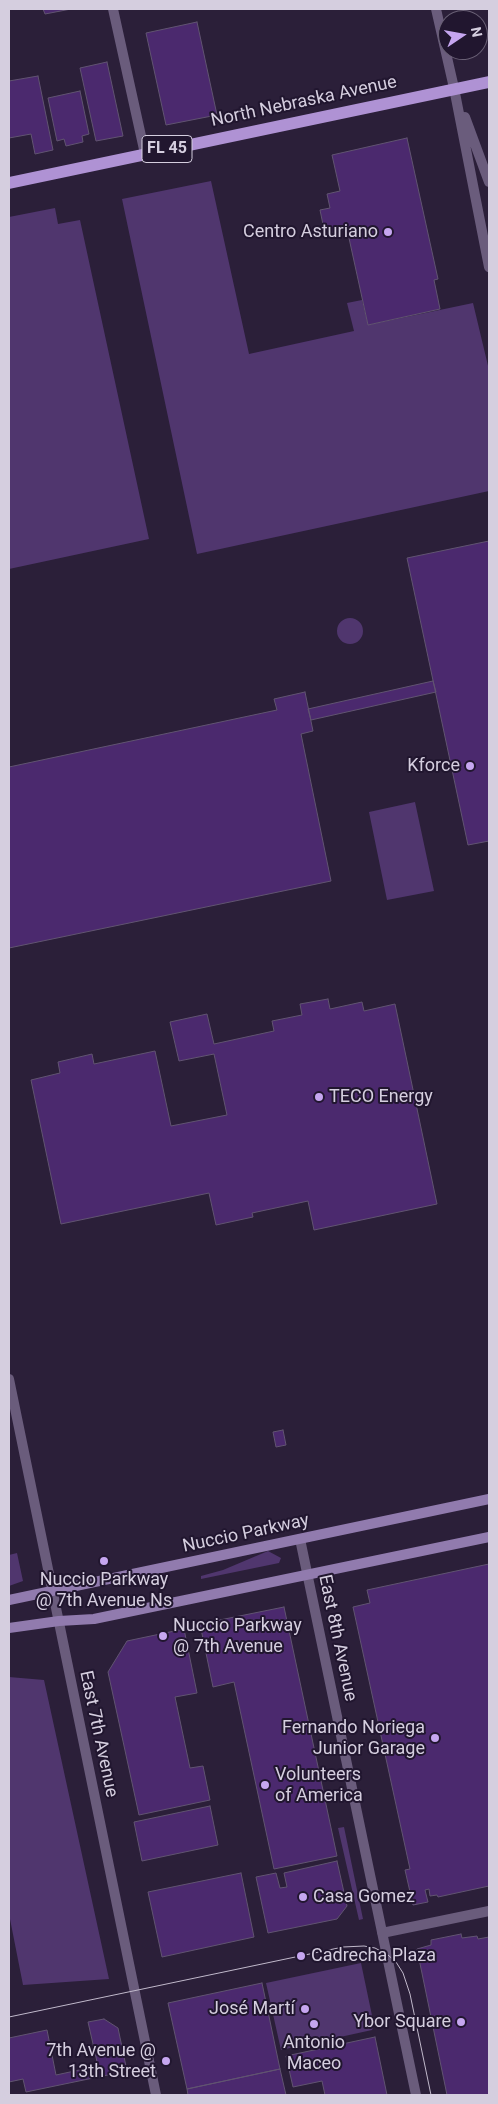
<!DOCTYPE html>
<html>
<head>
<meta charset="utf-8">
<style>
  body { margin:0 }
  #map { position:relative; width:498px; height:2104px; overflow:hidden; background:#2b1f39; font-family:Roboto,sans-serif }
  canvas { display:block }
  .frame { position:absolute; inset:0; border:10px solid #d5cedf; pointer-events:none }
  .north { position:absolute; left:438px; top:10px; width:50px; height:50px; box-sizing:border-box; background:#21162f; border:1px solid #696075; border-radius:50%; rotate:78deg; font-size:14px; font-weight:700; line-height:20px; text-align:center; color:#d5cedf }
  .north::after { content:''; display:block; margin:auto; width:18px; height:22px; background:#c6a6f0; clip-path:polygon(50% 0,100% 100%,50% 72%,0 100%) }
</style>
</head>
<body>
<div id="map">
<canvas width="498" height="2104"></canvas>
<div class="frame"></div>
<div class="north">N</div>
</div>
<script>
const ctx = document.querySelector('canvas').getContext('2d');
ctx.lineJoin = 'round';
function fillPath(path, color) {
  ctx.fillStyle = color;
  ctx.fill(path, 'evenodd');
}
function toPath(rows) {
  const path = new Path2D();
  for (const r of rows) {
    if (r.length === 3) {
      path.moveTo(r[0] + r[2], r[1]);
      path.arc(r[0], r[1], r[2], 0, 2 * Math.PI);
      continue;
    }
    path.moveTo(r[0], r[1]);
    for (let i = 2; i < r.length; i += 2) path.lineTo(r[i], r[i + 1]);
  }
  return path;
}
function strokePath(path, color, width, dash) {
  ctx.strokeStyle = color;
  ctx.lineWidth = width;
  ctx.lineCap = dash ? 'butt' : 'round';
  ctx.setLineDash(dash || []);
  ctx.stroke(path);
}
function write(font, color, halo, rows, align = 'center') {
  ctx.font = font + ' Roboto,sans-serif';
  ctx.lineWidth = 4;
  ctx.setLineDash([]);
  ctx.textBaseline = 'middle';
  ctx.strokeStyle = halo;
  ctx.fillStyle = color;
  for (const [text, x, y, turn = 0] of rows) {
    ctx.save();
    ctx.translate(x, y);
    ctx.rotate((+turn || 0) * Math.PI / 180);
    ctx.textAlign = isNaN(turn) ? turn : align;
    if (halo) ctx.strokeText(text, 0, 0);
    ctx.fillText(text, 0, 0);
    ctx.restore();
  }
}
fillPath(toPath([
  [211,181,249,354,354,331,347,303,362,300,368,325,473,303,489,370,489,491,197,554,122,199],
  [55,208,58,224,80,220,149,539,9,569,9,217],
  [350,631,13],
  [415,802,434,891,387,900,369,812],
  [268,1551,281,1558,279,1563,201,1579,201,1576,223,1570],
  [17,1553,23,1581,9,1586,9,1555],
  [9,1677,44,1680,109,1979,23,1985,9,1914],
  [344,1827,363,1919,359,1920,338,1828],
  [361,1963,374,2025,372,2030,281,2050,266,1983]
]), '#50366e');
const building = toPath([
  [43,9,71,9,45,14,43,9],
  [197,22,217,115,166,125,146,33,197,22],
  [107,62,123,136,96,141,80,68,107,62],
  [38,76,53,150,35,154,31,134,9,138,9,81,38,76],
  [80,91,89,134,82,136,83,142,66,146,64,139,57,141,48,98,80,91],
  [407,138,438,279,434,280,440,309,368,325,347,229,325,234,320,210,330,208,327,194,340,191,332,155,407,138],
  [489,541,489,841,468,845,407,558,489,541],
  [433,681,436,692,311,720,308,709,433,681],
  [305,692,313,731,301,734,331,881,9,948,9,767,277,710,274,699,305,692],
  [328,999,330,1009,362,1002,364,1011,395,1004,437,1204,314,1230,308,1201,252,1213,253,1217,216,1225,209,1193,61,1224,31,1080,60,1073,58,1062,92,1054,94,1064,155,1051,171,1126,227,1115,214,1054,179,1061,170,1022,207,1014,214,1044,274,1031,272,1021,302,1015,300,1004,328,999],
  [283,1430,286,1445,276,1447,273,1432,283,1430],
  [489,1564,489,1886,438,1897,437,1895,430,1896,429,1889,425,1890,428,1902,413,1905,405,1870,410,1869,353,1607,370,1603,367,1590,489,1564],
  [284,1607,337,1856,274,1869,234,1682,213,1687,200,1624,284,1607],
  [184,1629,197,1693,175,1697,190,1768,203,1766,210,1800,139,1815,108,1672,127,1641,184,1629],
  [210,1806,218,1845,142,1861,134,1822,210,1806],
  [337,1861,347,1906,337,1919,268,1933,256,1877,276,1873,280,1888,287,1887,284,1873,337,1861],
  [241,1873,254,1937,162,1957,148,1892,241,1873],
  [461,1934,462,1938,477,1936,478,1939,489,1937,489,2095,447,2095,417,1949,431,1945,431,1940,461,1934],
  [262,1983,280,2069,187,2089,168,2003,262,1983],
  [104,2019,118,2028,127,2071,26,2092,23,2079,9,2082,9,2038,47,2030,56,2075,98,2066,88,2022,104,2019],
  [375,2037,387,2095,325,2095,322,2081,293,2087,286,2056,375,2037],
  [280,2069,286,2095,188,2095,187,2089,280,2069]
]);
fillPath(building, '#4b296e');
strokePath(building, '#615471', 1);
strokePath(toPath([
  [113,9,145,154],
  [300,1539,416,2095],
  [382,1933,489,1911]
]), '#6a5c7c', 10);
strokePath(toPath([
  [436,9,454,88,489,267],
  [465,117,489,182],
  [9,1379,156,2095]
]), '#6a5c7c', 10);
strokePath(toPath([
  [9,1600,489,1499],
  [9,1628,59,1621,94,1619,489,1537]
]), '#917bae', 10);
strokePath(toPath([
  [9,183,489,82]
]), '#af92d4', 12);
strokePath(toPath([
  [9,2017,343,1947,364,1946,375,1948,388,1955,396,1962,403,1973,410,1994,431,2095]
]), '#c1b9cb', 1);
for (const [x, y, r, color] of [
  [388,232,5,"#c6a6f0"],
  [470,766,5,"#c6a6f0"],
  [319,1097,5,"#c6a6f0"],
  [104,1561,5,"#c6a6f0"],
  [163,1636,5,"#c6a6f0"],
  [435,1738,5,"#c6a6f0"],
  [265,1785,5,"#c6a6f0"],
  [303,1897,5,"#c6a6f0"],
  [301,1956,5,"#c6a6f0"],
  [305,2009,5,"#c6a6f0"],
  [461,2022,5,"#c6a6f0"],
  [314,2024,5,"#c6a6f0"],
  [166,2061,5,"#c6a6f0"]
]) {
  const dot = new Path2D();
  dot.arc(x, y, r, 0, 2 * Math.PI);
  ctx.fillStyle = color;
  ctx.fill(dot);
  strokePath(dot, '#21162f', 2);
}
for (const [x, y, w] of [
  [167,149,50]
]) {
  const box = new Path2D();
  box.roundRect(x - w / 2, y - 13.5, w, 27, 4);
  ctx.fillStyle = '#21162f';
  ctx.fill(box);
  strokePath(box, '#d5cedf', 1);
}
write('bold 16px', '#d5cedf', null, [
  ["FL 45",167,149]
]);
write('18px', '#d5cedf', '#21162f', [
  ["North Nebraska Avenue",304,102,-12],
  ["Nuccio Parkway",246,1534,-12],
  ["East 8th Avenue",337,1638,78],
  ["East 7th Avenue",98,1734,78]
]);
write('18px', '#d5cedf', '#21162f', [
  ["Centro Asturiano",378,232],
  ["Kforce",460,766],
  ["TECO Energy",329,1097,"left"],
  ["Nuccio Parkway",104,1580,"center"],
  ["@ 7th Avenue Ns",104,1601,"center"],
  ["Nuccio Parkway",173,1626,"left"],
  ["@ 7th Avenue",173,1647,"left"],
  ["Fernando Noriega",425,1728],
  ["Junior Garage",425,1749],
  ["Volunteers",275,1775,"left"],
  ["of America",275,1796,"left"],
  ["Casa Gomez",313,1897,"left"],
  ["Cadrecha Plaza",311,1956,"left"],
  ["José Martí",295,2009],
  ["Ybor Square",451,2022],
  ["Antonio",314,2043,"center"],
  ["Maceo",314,2064,"center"],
  ["7th Avenue @",156,2051],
  ["13th Street",156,2072]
], 'right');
</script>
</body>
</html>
